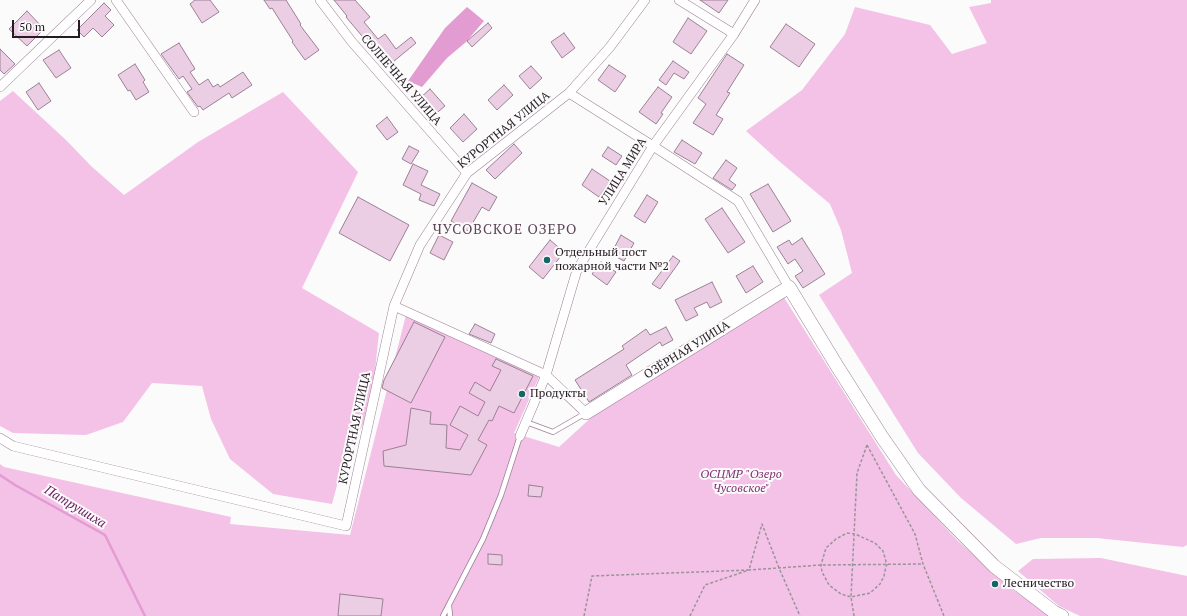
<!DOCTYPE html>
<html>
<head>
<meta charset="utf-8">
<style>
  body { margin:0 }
  #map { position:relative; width:1187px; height:616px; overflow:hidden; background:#fbfbfb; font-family:"PT Serif",serif }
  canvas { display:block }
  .scale { position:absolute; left:12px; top:20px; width:68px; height:18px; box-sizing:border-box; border:2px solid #261b23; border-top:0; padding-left:5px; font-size:12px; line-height:14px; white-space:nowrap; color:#261b23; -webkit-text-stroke:3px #fbfbfb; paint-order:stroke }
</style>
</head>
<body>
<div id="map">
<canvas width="1187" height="616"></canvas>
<div class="scale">50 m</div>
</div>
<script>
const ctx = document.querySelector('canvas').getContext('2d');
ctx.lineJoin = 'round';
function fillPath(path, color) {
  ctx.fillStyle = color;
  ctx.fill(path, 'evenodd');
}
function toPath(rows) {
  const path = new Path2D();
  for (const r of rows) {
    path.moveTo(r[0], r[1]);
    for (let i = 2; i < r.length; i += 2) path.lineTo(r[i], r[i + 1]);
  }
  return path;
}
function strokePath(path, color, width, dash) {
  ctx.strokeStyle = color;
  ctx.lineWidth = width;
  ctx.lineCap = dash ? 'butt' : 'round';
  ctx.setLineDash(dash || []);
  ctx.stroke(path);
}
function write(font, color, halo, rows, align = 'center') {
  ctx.font = font + ' "PT Serif",serif';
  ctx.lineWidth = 4;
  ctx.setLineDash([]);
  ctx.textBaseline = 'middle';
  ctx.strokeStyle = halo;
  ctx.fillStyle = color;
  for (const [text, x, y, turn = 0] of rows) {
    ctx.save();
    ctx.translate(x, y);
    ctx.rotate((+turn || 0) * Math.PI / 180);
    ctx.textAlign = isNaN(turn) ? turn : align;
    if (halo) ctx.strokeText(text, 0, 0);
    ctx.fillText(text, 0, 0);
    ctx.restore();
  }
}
fillPath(toPath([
  [991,0,1187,0,1187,545,1183,547,1097,538,1041,538,1016,544,961,498,918,453,819,295,852,273,841,230,830,204,779,161,746,131,802,90,845,34,855,7,930,25,952,54,987,43,969,7,991,3],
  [13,91,67,141,91,166,124,195,198,142,283,92,358,172,302,288,379,333,374,380,373,406,344,459,332,504,273,494,230,459,211,419,202,386,152,383,123,422,86,435,13,433,0,426,0,101],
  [783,296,896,475,958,541,1013,590,1052,616,0,616,0,464,4,467,231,517,230,524,350,535,406,315,539,377,514,433,559,447,595,414],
  [1101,558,1187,576,1187,616,1080,616,1059,606,1018,571,1033,559]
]), '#f4c1e7');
fillPath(toPath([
  [467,7,472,11,484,21,466,42,447,58,422,87,408,81,445,28]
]), '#e29cd2');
strokePath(toPath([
  [0,475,15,485,105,535,145,616]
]), '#e29cd2', 2.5);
const building = toPath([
  [195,0,210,0,219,12,202,23,190,4,195,0],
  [264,0,286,0,301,24,300,25,319,50,305,60,292,42,293,41,272,8,270,9,264,0],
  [334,0,355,0,370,17,364,22,378,39,385,34,396,49,411,37,416,43,388,66,364,34,362,36,346,17,347,16,334,0],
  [700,0,728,0,719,13,700,0],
  [104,3,111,10,105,16,114,25,102,37,93,28,84,37,77,30,104,3],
  [27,11,44,29,27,46,9,29,27,11],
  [688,18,707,31,691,54,673,42,688,18],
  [488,23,492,28,472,47,467,41,488,23],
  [786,24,815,44,799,67,770,47,786,24],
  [564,33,575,48,562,58,551,42,564,33],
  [179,43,195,69,190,72,199,85,208,79,213,87,218,84,220,87,243,72,252,85,232,98,229,93,203,110,200,106,198,107,187,92,192,89,183,76,179,79,161,54,179,43],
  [0,49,15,64,4,74,0,70,0,49],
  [59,50,71,68,56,78,43,60,59,50],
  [727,54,744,65,727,92,730,93,716,115,723,119,713,135,693,123,706,104,698,98,727,54],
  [673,61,689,72,684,79,674,73,666,85,659,80,673,61],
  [135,64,145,80,143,82,149,92,136,100,130,90,128,91,118,75,135,64],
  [609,65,626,76,615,92,598,80,609,65],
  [531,66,542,78,530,89,519,76,531,66],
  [39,83,51,101,38,110,26,92,39,83],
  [504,85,513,95,497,110,488,100,504,85],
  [658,87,672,97,661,113,663,114,656,124,639,112,658,87],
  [430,89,445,106,433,116,418,100,430,89],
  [464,114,477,129,463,142,450,128,464,114],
  [387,117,398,132,387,140,376,126,387,117],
  [682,140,702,153,695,164,674,152,682,140],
  [514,144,522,153,495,179,486,170,514,144],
  [409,146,419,151,411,164,402,159,409,146],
  [608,147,622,156,616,165,602,156,608,147],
  [726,160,737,168,729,180,736,185,732,190,713,178,726,160],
  [413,164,428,171,421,185,440,194,434,206,419,200,421,194,403,185,413,164],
  [592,169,610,181,599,197,582,185,592,169],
  [472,183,497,197,489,211,482,207,468,231,451,221,472,183],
  [768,184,791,221,773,232,750,194,768,184],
  [647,195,658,202,645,223,634,216,647,195],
  [358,197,409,225,390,261,339,233,358,197],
  [722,208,745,242,728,253,705,219,722,208],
  [439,235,453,242,444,260,430,253,439,235],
  [621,235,634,243,624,261,611,254,621,235],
  [802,238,825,274,803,288,795,276,803,271,795,259,788,264,777,247,789,240,792,245,802,238],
  [550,240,564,252,543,279,529,267,550,240],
  [673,256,680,261,660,289,652,284,673,256],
  [601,262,616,272,607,285,592,274,601,262],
  [753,266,763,282,746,293,736,276,753,266],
  [712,282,722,302,710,308,707,302,694,308,698,315,686,321,675,300,712,282],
  [414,322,445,337,411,403,382,388,384,380,414,322],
  [475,324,495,334,491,343,469,334,475,324],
  [666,327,673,340,662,346,660,342,626,365,632,375,589,402,575,380,624,349,622,346,646,329,650,335,666,327],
  [496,359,533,376,514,413,499,406,492,421,489,420,478,440,487,445,471,475,384,466,383,451,406,445,411,408,431,412,430,424,447,425,446,448,460,450,468,435,450,425,460,406,478,416,485,402,469,393,475,382,490,391,501,370,492,366,496,359],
  [529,485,543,487,541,497,528,496,529,485],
  [488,554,502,555,502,565,488,564,488,554],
  [340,594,383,599,381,616,338,616,340,594]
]);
fillPath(building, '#eccee4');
strokePath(building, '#9c8095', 1);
const lane = toPath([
  [526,422,553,432,586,413],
  [449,606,450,616],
  [443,616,483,539,501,495,520,436]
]);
const street = toPath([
  [116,0,194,112],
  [320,0,352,42,467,173],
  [679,0,734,34],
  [0,87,91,0],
  [569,93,653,146,738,201,789,287],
  [394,306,546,375,586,413],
  [520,436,546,375,577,270,653,146,734,34,755,0],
  [0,438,13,446,346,526,394,306,420,245,467,173,569,93,610,47,645,0]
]);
const secondary = toPath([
  [586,413,789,287,837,366,882,437,919,490,994,566,1054,612,1062,616]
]);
strokePath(lane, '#9d8196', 6);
strokePath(street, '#9d8196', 10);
strokePath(secondary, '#9d8196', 14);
strokePath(toPath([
  [867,445,915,534,923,564,944,616],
  [847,533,855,534,875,543,883,551,887,565,886,566,884,576,880,584,870,593,851,597,841,594,829,585,822,572,821,565,826,548,836,539,847,533],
  [584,616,592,576,749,570,762,524,779,568,800,616],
  [690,616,705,585,749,570,821,565,923,564],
  [854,616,851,597,857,473,867,445]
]), '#999497', 1.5, [3, 2]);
strokePath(lane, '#fff', 4.5);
strokePath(street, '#fff', 9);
strokePath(secondary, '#fff', 13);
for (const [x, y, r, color] of [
  [547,260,4,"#166569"],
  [522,394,4,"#166569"],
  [995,584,4,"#166569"]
]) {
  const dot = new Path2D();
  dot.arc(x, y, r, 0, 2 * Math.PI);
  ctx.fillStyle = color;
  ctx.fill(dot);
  strokePath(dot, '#fbfbfb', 1.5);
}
write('12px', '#261b23', '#fbfbfb', [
  ["СОЛНЕЧНАЯ УЛИЦА",401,80,49],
  ["КУРОРТНАЯ УЛИЦА",504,130,-39],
  ["УЛИЦА МИРА",623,172,-58],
  ["ОЗЁРНАЯ УЛИЦА",687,350,-32],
  ["КУРОРТНАЯ УЛИЦА",355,428,-78]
]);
write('12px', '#261b23', '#fbfbfb', [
  ["Отдельный пост",555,253],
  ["пожарной части №2",555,267],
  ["Продукты",530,394],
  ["Лесничество",1003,584]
], 'left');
write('italic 12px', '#833275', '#fbfbfb', [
  ["ОСЦМР \"Озеро",741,475],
  ["Чусовское\"",741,489]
]);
write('italic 13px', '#68175c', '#fbfbfb', [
  ["Патрушиха",75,507,31]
]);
ctx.letterSpacing = '1px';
write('14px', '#5e4457', '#fbfbfb', [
  ["ЧУСОВСКОЕ ОЗЕРО",505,230]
]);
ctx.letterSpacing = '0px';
</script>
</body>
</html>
